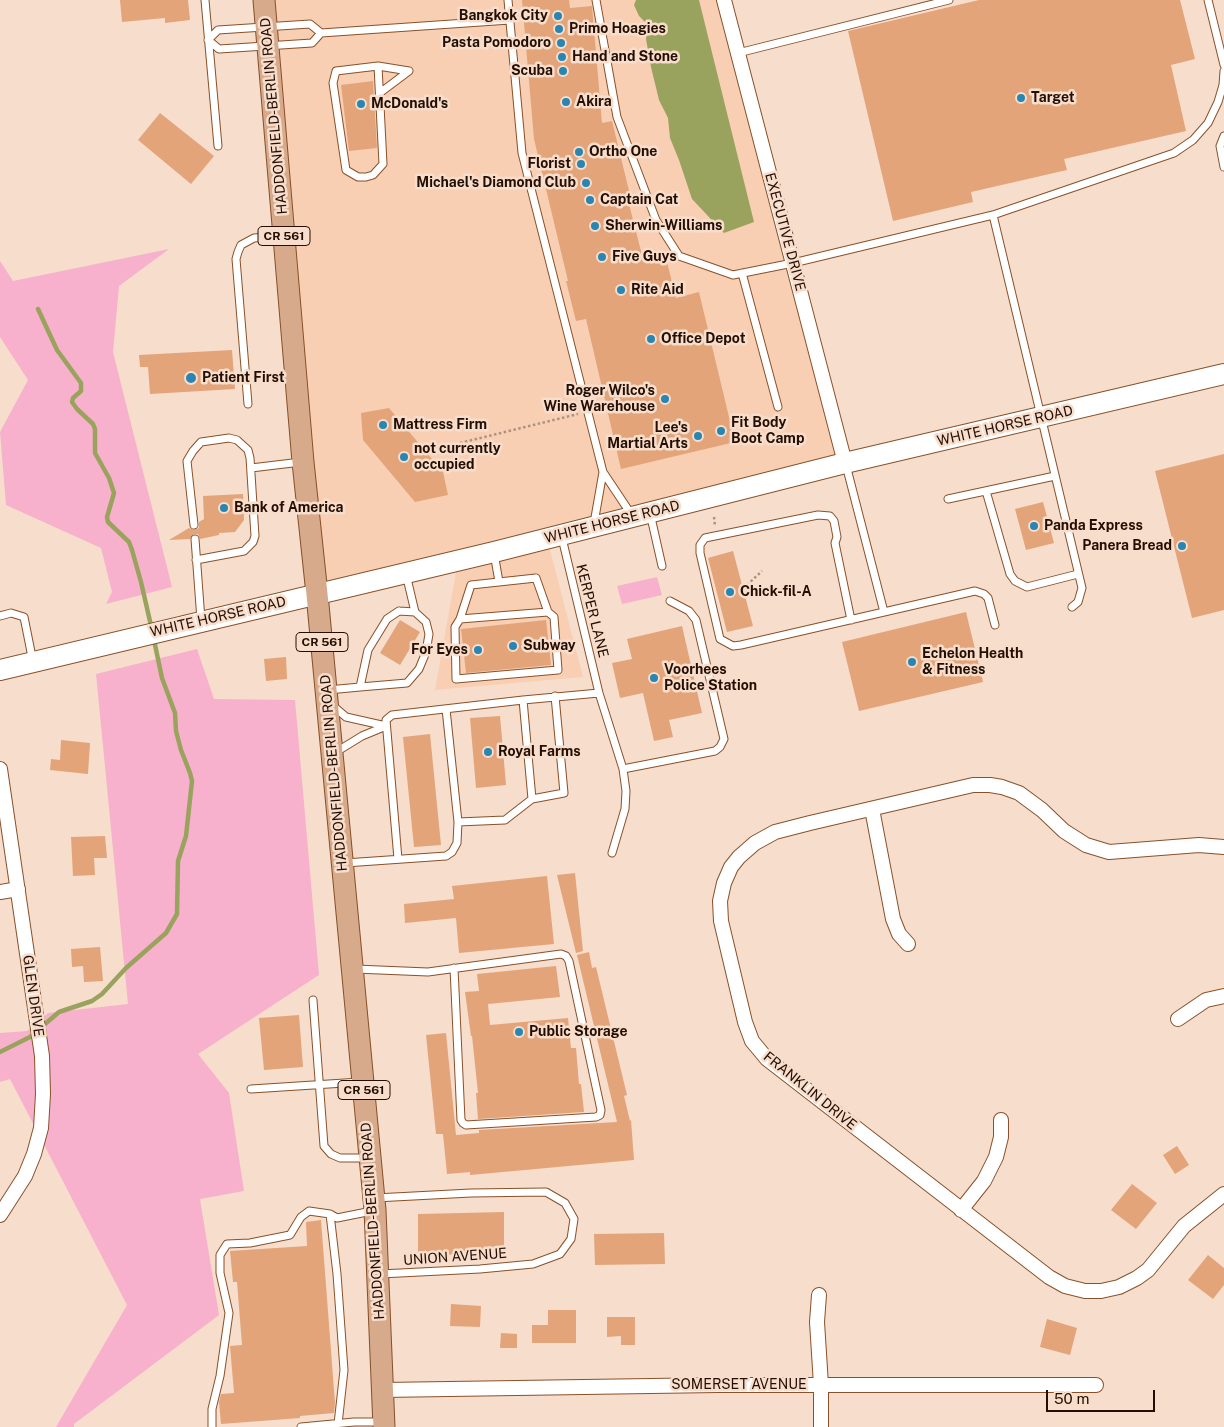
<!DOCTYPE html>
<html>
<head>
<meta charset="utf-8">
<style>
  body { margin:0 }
  #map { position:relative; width:1224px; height:1427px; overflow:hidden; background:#f7ddcc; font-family:"Public Sans",sans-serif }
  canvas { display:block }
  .scale { position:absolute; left:1046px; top:1390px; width:109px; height:22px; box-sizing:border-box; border:2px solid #240e01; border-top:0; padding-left:6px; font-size:15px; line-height:18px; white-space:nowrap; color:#240e01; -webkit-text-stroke:4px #f7ddcc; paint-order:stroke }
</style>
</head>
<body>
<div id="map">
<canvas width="1224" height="1427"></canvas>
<div class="scale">50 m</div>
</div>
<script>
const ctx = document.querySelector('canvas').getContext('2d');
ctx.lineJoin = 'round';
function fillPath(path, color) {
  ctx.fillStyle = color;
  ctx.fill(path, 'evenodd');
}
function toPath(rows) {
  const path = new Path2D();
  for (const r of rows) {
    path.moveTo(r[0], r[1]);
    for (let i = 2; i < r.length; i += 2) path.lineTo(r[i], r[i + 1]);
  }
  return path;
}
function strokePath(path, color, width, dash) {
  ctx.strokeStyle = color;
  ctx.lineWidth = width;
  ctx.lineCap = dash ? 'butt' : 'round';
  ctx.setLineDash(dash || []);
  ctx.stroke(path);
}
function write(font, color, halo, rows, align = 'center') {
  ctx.font = font + ' "Public Sans",sans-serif';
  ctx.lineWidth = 5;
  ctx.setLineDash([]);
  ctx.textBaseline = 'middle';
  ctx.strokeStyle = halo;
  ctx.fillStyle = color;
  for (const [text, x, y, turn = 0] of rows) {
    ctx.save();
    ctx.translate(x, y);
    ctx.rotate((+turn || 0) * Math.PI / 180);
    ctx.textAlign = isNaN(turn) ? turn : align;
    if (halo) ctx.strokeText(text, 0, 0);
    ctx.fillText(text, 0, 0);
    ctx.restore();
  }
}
fillPath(toPath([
  [264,0,724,0,845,463,547,538,583,677,435,690,458,561,317,594]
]), '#f9cfb3');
fillPath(toPath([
  [169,249,119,286,113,352,172,587,106,604,112,592,101,548,6,505,0,432,28,380,0,337,0,261,13,281],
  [657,577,662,595,622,604,617,586],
  [197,649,214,699,295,700,319,975,198,1054,229,1093,244,1191,200,1199,219,1315,74,1424,74,1427,56,1427,127,1305,10,1079,0,1082,0,1033,27,1031,48,1013,128,1004,96,674]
]), '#f8b1cc');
fillPath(toPath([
  [636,0,699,0,754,222,724,233,692,199,679,160,670,138,668,118,659,100,651,67,646,39,647,24,639,16,634,5]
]), '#9aa35d');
strokePath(toPath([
  [38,309,57,350,81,383,81,391,73,398,72,402,77,409,93,424,95,429,95,453,109,478,114,493,107,517,108,522,129,542,132,550,141,582,152,630],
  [0,1052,30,1037,59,1012,92,1001,102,994,126,968,166,933,177,914,178,861,186,836,192,781,190,773,181,750,176,731,175,713,162,678,154,640]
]), '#9aa35d', 4.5);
fillPath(toPath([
  [120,0,188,0,190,20,165,23,165,18,122,22],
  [522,0,569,0,570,8,592,6,602,123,612,121,632,203,629,204,644,263,666,258,676,298,699,292,735,442,621,469,586,319,576,321,566,281,568,281,534,139],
  [979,0,1180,0,1195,59,1171,65,1186,131,1064,159,1067,170,971,192,973,202,893,221,848,31],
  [373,81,377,148,349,151,341,85],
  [160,113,214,156,191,184,138,140],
  [232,350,235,389,150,394,148,367,140,367,139,355],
  [389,408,443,472,448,495,415,502,363,440,361,413],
  [1224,454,1224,610,1192,618,1155,471],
  [243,494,244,520,235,532,219,533,219,535,200,539,198,534,194,534,190,539,169,540,189,528,194,530,199,528,199,522,204,519,203,496],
  [1043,502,1054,543,1026,550,1015,509],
  [733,551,753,626,727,632,708,558],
  [966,612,983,682,859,711,842,642],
  [400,620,420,632,400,665,380,653],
  [546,620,551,665,466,673,461,629],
  [682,626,702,713,669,720,673,737,654,741,643,693,620,698,612,663,632,659,627,639],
  [286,657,287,679,266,681,264,659],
  [500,716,506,785,476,788,470,718],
  [430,734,441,845,414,847,403,737],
  [61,740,90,743,88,774,50,770,51,759,60,760],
  [105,836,107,858,94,858,95,875,73,876,71,837],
  [575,873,583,951,576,953,557,875],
  [547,876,554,944,459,953,456,918,405,923,404,904,454,899,452,886],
  [100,947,103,981,84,982,83,966,72,967,71,949],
  [589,952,592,968,596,967,627,1095,624,1096,630,1121,631,1120,634,1160,470,1175,470,1172,447,1174,443,1134,436,1134,426,1035,446,1033,456,1135,479,1133,479,1130,617,1122,577,955],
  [556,966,560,997,488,1004,490,1025,568,1018,571,1048,576,1048,579,1084,581,1084,584,1112,478,1119,476,1093,478,1093,472,1036,471,1036,465,992,479,991,477,974],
  [299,1015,303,1067,264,1070,259,1018],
  [1177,1146,1189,1165,1175,1174,1163,1155],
  [1132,1184,1157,1203,1136,1229,1111,1210],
  [504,1212,504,1254,418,1255,418,1214],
  [321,1220,335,1403,334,1413,300,1416,300,1418,221,1424,219,1402,221,1394,234,1393,230,1346,242,1345,237,1282,233,1282,230,1251,307,1246,306,1222],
  [664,1233,665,1264,595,1265,594,1234],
  [1208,1255,1224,1268,1224,1285,1213,1299,1188,1280],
  [451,1304,481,1306,480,1327,450,1326],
  [548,1310,576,1310,576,1343,532,1343,532,1325,548,1325],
  [607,1317,635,1317,635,1345,621,1345,621,1336,607,1337],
  [1047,1319,1077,1328,1070,1355,1040,1347],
  [501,1333,517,1334,517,1348,500,1348]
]), '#e3a47a');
const lane = toPath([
  [205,0,218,146],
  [508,0,522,153,603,472,631,514],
  [596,0,617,117,656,220,679,256,733,275,793,263,993,215,1174,153,1193,140,1208,123,1218,102,1223,85,1224,71],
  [1208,0,1224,65],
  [321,33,310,24,218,30,208,40,219,49,312,43,321,33,510,20],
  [738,53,949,0],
  [378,66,383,164,373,175,366,177,358,177,346,170,333,83,336,71,378,66,409,71,381,92],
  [1224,136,1220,146,1224,167],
  [993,215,1082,588,1078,602,1072,607],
  [742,273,778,407],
  [248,404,236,259,238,252,241,245,254,238,281,236],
  [846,465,884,612],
  [251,468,301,462],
  [986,491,1010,574,1015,581,1027,587,1078,574],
  [948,499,1055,476],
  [650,513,662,566],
  [594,523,603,472],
  [194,525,187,461,193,451,201,442,229,438,237,440,248,450,250,458,255,536,253,542,244,551,196,560],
  [562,538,599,693,623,769,626,791,625,809,612,853],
  [195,539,201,620],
  [494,553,499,582],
  [406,574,415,612],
  [536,578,548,612,554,617,558,670,456,679,455,627,460,619,471,585,536,578],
  [399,611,415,612,426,622,429,634,426,652,419,669,407,683,360,687,368,650,387,619,399,611],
  [0,616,11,613,24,617,33,662],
  [460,619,548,612],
  [851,620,835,543,837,537,834,521,830,516,818,515,705,538,700,545,700,553,720,639,733,646,741,645,975,591,984,594,988,598,995,625],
  [328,690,360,687],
  [332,705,346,717,386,726],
  [446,709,458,822],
  [336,752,362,736,386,726],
  [623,769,715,751,720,747,724,739,696,620,689,611,670,601],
  [532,799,564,793,555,696],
  [398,859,386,720,392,715,523,700],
  [345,863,446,856,452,852,457,843,458,822,505,820,532,799,523,700,599,693],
  [355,969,428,972,561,954,566,956,569,961,601,1110,600,1115,596,1117,466,1125,463,1123,461,1120,454,968],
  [313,1000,324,1146,331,1154,340,1158,367,1158],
  [251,1089,360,1082],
  [375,1198,471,1193,546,1192,565,1203,574,1219,571,1239,560,1254,533,1264,480,1269,380,1274],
  [330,1214,337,1274,344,1370,338,1424],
  [212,1427,212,1409,220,1376,229,1313,220,1273,220,1255,227,1244,250,1243,290,1235,301,1217,309,1211,330,1214,337,1218,372,1211],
  [301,1427,354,1422,381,1422]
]);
const street = toPath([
  [724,0,845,463],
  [0,769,42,1056,43,1094,41,1128,34,1154,25,1176,0,1215],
  [872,809,893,919,899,934,908,944],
  [1224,847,1199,845,1109,852,1086,845,1064,831,1042,810,1019,793,1002,787,990,785,973,785,810,823,775,832,755,843,739,857,731,867,724,883,720,901,721,921,745,1022,752,1041,767,1059,1049,1277,1065,1286,1085,1291,1101,1291,1119,1287,1137,1278,1148,1270,1184,1226,1224,1194],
  [0,892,18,889],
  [1178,1019,1206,1000,1224,996],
  [961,1210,984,1181,996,1157,1001,1137,1001,1120],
  [819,1295,817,1322,821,1385,821,1427],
  [382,1390,718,1385,1096,1385]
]);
const secondary = toPath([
  [0,670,494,552,845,463,1224,374]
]);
const primary = toPath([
  [264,0,303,462,317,594,375,1210,384,1427]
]);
strokePath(lane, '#885129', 9);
strokePath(street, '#885129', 16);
strokePath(secondary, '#885129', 22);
strokePath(primary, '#864f28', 23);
strokePath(toPath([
  [460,443,578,414],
  [714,517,715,526],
  [747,585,762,571]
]), '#ab9283', 2.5, [2.5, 2.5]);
strokePath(lane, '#fff', 7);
strokePath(street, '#fff', 14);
strokePath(secondary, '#fff', 20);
strokePath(primary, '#d6aa8b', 21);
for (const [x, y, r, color] of [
  [558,16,5,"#2985b2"],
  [559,29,5,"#2985b2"],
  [561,43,5,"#2985b2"],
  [562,57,5,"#2985b2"],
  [563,71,5,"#2985b2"],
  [1021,98,5,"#2985b2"],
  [566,102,5,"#2985b2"],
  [361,104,5,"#2985b2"],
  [579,152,5,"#2985b2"],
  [581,164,5,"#2985b2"],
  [586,183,5,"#2985b2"],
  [590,200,5,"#2985b2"],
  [595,226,5,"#2985b2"],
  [602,257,5,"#2985b2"],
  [621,290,5,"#2985b2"],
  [651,339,5,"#2985b2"],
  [191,378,6,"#2985b2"],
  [665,399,5,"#2985b2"],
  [383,425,5,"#2985b2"],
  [721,431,5,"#2985b2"],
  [698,436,5,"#2985b2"],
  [404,457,5,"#2985b2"],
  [224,508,5,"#2985b2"],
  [1034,526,5,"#2985b2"],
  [1182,546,5,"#2985b2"],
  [730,592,5,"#2985b2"],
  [513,646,5,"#2985b2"],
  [478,650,5,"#2985b2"],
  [912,662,5,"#2985b2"],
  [654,678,5,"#2985b2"],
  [488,752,5,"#2985b2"],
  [519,1032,5,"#2985b2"]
]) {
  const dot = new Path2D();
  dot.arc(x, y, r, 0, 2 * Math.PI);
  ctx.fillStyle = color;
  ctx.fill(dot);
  strokePath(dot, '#f7ddcc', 2);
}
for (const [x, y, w] of [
  [284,236,52],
  [322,642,52],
  [364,1090,52]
]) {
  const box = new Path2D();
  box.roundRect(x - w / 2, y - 9.5, w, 19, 4);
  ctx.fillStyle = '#f7ddcc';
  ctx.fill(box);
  strokePath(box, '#240e01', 1);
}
write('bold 12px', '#240e01', null, [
  ["CR 561",284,236],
  ["CR 561",322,642],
  ["CR 561",364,1090]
]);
write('bold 14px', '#240e01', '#f7ddcc', [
  ["Bangkok City",548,16,"right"],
  ["Primo Hoagies",569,29],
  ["Pasta Pomodoro",551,43,"right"],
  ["Hand and Stone",572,57],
  ["Scuba",553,71,"right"],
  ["Target",1031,98],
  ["Akira",576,102],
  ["McDonald's",371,104],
  ["Ortho One",589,152],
  ["Florist",571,164,"right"],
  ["Michael's Diamond Club",576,183,"right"],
  ["Captain Cat",600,200],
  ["Sherwin-Williams",605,226],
  ["Five Guys",612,257],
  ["Rite Aid",631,290],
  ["Office Depot",661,339],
  ["Patient First",202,378],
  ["Roger Wilco's",655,391,"right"],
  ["Wine Warehouse",655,407,"right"],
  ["Fit Body",731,423],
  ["Boot Camp",731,439],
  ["Mattress Firm",393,425],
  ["Lee's",688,428,"right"],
  ["Martial Arts",688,444,"right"],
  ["not currently",414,449],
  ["occupied",414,465],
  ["Bank of America",234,508],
  ["Panda Express",1044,526],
  ["Panera Bread",1172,546,"right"],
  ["Chick-fil-A",740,592],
  ["Subway",523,646],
  ["For Eyes",468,650,"right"],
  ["Echelon Health",922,654],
  ["& Fitness",922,670],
  ["Voorhees",664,670],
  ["Police Station",664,686],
  ["Royal Farms",498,752],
  ["Public Storage",529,1032]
], 'left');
write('14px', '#240e01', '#f7ddcc', [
  ["HADDONFIELD-BERLIN ROAD",274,116,-95],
  ["EXECUTIVE DRIVE",785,232,75],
  ["WHITE HORSE ROAD",1005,426,-13],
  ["WHITE HORSE ROAD",612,522,-14],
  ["KERPER LANE",592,611,76],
  ["WHITE HORSE ROAD",218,617,-13],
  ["HADDONFIELD-BERLIN ROAD",334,773,-95],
  ["GLEN DRIVE",33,996,82],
  ["FRANKLIN DRIVE",810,1091,39],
  ["HADDONFIELD-BERLIN ROAD",373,1221,-94],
  ["UNION AVENUE",455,1257,-4],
  ["SOMERSET AVENUE",739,1385]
]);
</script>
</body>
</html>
